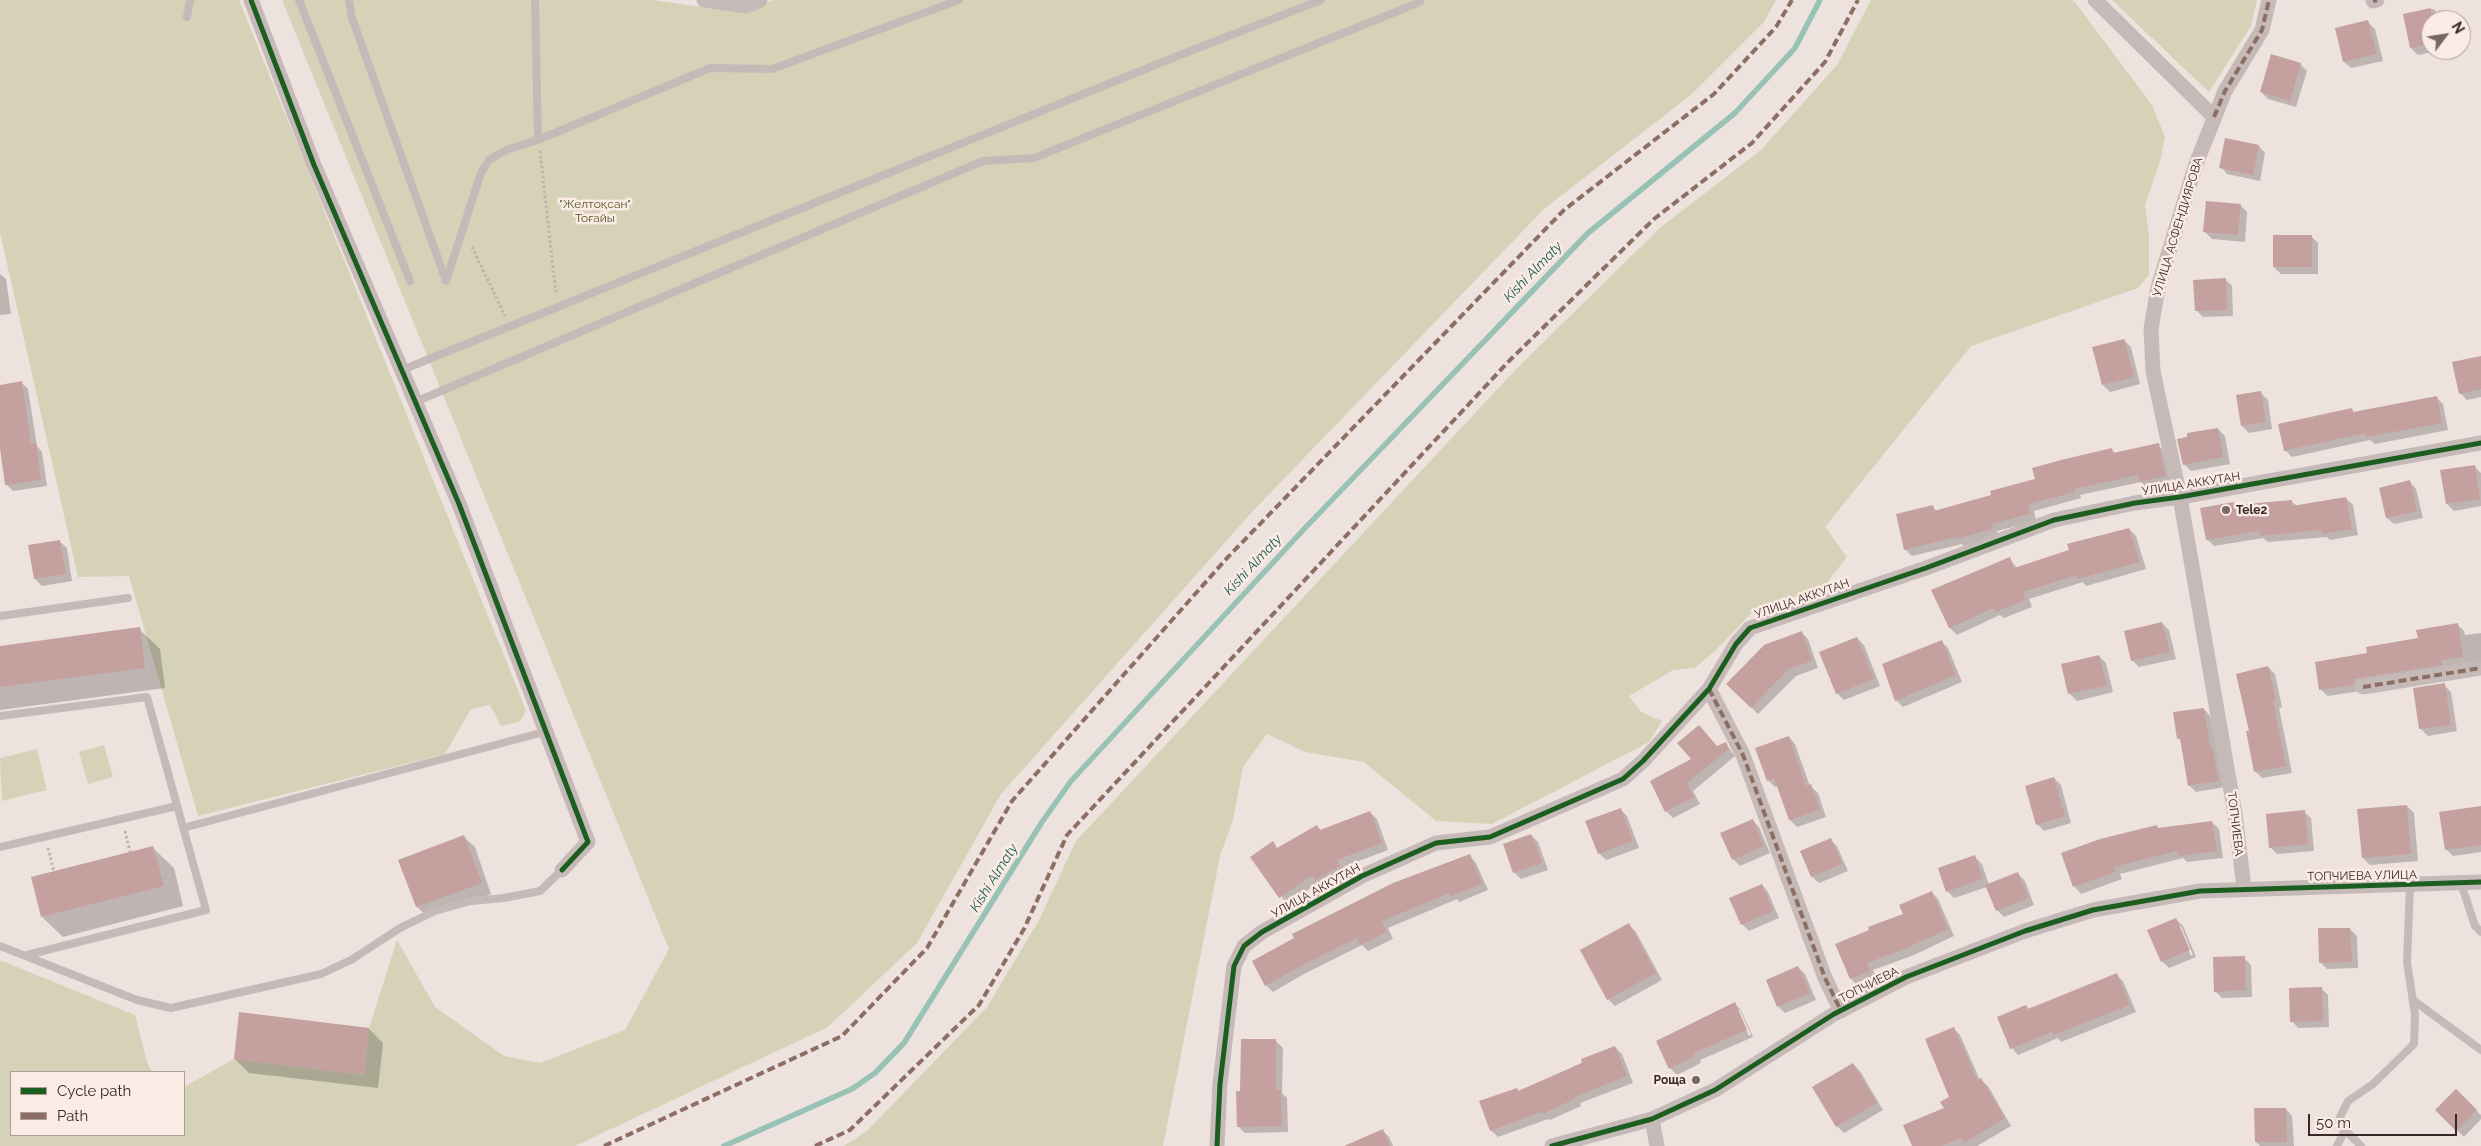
<!DOCTYPE html>
<html>
<head>
<meta charset="utf-8">
<style>
  body { margin:0 }
  #map { position:relative; width:2481px; height:1146px; overflow:hidden; background:#eee2de; font-family:Raleway,sans-serif }
  canvas { display:block }
  .legend { position:absolute; left:10px; top:1071px; width:175px; height:65px; box-sizing:border-box; background:#fbebe5; border:1px solid #ad9d99; margin:0; padding:6px 9px; list-style:none; font-size:15px; color:#372726 }
  .legend li { display:flex; align-items:center; gap:10px; height:25px }
  .legend b { width:25px; border:1px solid #ad9d99 }
  .north { position:absolute; left:2421px; top:10px; width:50px; height:50px; box-sizing:border-box; background:#fbebe5; border:1px solid #ad9d99; border-radius:50%; rotate:59deg; font-size:14px; font-weight:700; line-height:20px; text-align:center; color:#372726 }
  .north::after { content:''; display:block; margin:auto; width:18px; height:22px; background:#776866; clip-path:polygon(50% 0,100% 100%,50% 72%,0 100%) }
  .scale { position:absolute; left:2308px; top:1114px; width:149px; height:22px; box-sizing:border-box; border:2px solid #372726; border-top:0; padding-left:6px; font-size:15px; line-height:18px; white-space:nowrap; color:#372726; -webkit-text-stroke:4px #fbebe5; paint-order:stroke }
</style>
</head>
<body>
<div id="map">
<canvas width="2481" height="1146"></canvas>
<ul class="legend">
<li><b style="height:6px;background:#1b5e20"></b>Cycle path</li>
<li><b style="height:6px;background:#8d6e63"></b>Path</li>
</ul>
<div class="north">N</div>
<div class="scale">50 m</div>
</div>
<script>
const ctx = document.querySelector('canvas').getContext('2d');
ctx.lineJoin = 'round';
function fillPath(path, color) {
  ctx.fillStyle = color;
  ctx.fill(path, 'evenodd');
}
function toPath(rows) {
  const path = new Path2D();
  for (const r of rows) {
    path.moveTo(r[0], r[1]);
    for (let i = 2; i < r.length; i += 2) path.lineTo(r[i], r[i + 1]);
  }
  return path;
}
function strokePath(path, color, width, dash) {
  ctx.strokeStyle = color;
  ctx.lineWidth = width;
  ctx.lineCap = dash ? 'butt' : 'round';
  ctx.setLineDash(dash || []);
  ctx.stroke(path);
}
function write(font, color, halo, rows, align = 'center') {
  ctx.font = font + ' Raleway,sans-serif';
  ctx.lineWidth = 5;
  ctx.setLineDash([]);
  ctx.textBaseline = 'middle';
  ctx.strokeStyle = halo;
  ctx.fillStyle = color;
  for (const [text, x, y, turn = 0] of rows) {
    ctx.save();
    ctx.translate(x, y);
    ctx.rotate((+turn || 0) * Math.PI / 180);
    ctx.textAlign = isNaN(turn) ? turn : align;
    if (halo) ctx.strokeText(text, 0, 0);
    ctx.fillText(text, 0, 0);
    ctx.restore();
  }
}
fillPath(toPath([
  [0,0,239,0,526,710,523,717,519,722,501,726,490,705,471,709,445,754,198,816,129,576,78,577,0,233],
  [282,0,652,0,745,13,773,0,1776,0,1764,22,1692,94,1544,209,1251,513,1001,794,917,943,828,1027,575,1146,0,1146,0,960,135,1015,147,1062,152,1072,11,1072,11,1135,184,1135,184,1087,234,1059,364,1075,369,1028,397,940,435,1007,504,1056,540,1063,625,1030,669,949],
  [1871,0,2072,0,2075,2,2152,105,2165,137,2160,162,2145,205,2149,235,2149,275,2138,288,1971,346,1825,527,1847,557,1821,590,1758,606,1716,650,1695,668,1673,670,1629,696,1641,712,1662,721,1649,742,1492,824,1436,821,1364,762,1305,752,1267,734,1243,767,1233,820,1220,856,1163,1146,844,1146,867,1131,987,1007,1038,922,1076,841,1518,367,1661,227,1761,150,1837,65],
  [2112,0,2257,0,2251,26,2209,92],
  [104,745,113,777,88,784,79,752],
  [37,749,47,790,2,801,0,758]
]), '#d5d2b7');
fillPath(toPath([
  [2434,9,2441,20,2431,20,2431,50,2441,50,2418,55,2411,48,2404,15],
  [2368,22,2375,29,2383,61,2351,68,2344,62],
  [2300,64,2307,71,2296,107,2268,99,2261,92],
  [2259,146,2265,153,2260,181,2227,174,2221,167],
  [2240,205,2247,212,2245,242,2212,239,2205,232],
  [2311,236,2318,243,2318,274,2281,274,2274,267],
  [0,274,6,279,11,314,0,315],
  [2225,279,2232,286,2233,316,2203,317,2196,310],
  [2124,340,2131,347,2140,384,2110,392,2103,385],
  [2481,357,2481,397,2467,400,2460,393],
  [21,382,28,389,37,446,42,452,47,486,13,491,6,484,0,438,0,386],
  [2261,393,2268,400,2272,429,2249,433,2242,426],
  [2436,397,2443,404,2448,430,2375,444,2370,440,2292,457,2285,450,2352,410,2355,413],
  [2218,429,2225,436,2230,464,2191,471,2184,464],
  [2158,445,2165,452,2172,483,2147,488,2141,482,2080,495,2081,498,2034,511,2036,521,1997,531,1998,536,1964,546,1962,544,1912,556,1905,549,1933,507,1938,512,1993,496,2112,450,2116,454],
  [2474,466,2481,473,2481,506,2454,511,2447,504],
  [2410,482,2416,489,2423,518,2394,524,2387,518],
  [2346,498,2353,505,2358,535,2330,540,2327,537,2268,542,2263,538,2214,546,2207,539,2234,503,2237,506,2291,501,2297,506],
  [2129,529,2136,536,2146,569,2086,586,2083,582,2029,599,2032,607,2004,618,2000,615,1957,635,1950,628,1933,591,2009,558,2017,568],
  [60,542,67,548,72,581,42,586,35,579],
  [2162,623,2169,630,2176,659,2139,667,2132,660],
  [2457,624,2464,631,2465,635,2481,633,2481,661,2360,691,2328,696,2321,690,2369,654,2419,639],
  [139,629,160,649,165,688,0,710,0,647],
  [1801,632,1808,639,1818,668,1796,676,1758,714,1728,684],
  [1857,638,1864,645,1880,686,1844,700,1837,693],
  [1941,641,1948,648,1962,682,1903,707,1896,700],
  [2099,656,2106,663,2113,692,2077,701,2070,694,2063,665],
  [2268,667,2275,674,2282,707,2279,708,2292,773,2262,778,2255,771,2250,732],
  [2444,685,2451,692,2457,731,2428,736,2421,729],
  [2204,709,2210,716,2225,787,2196,792,2189,785,2182,742,2178,738],
  [1789,737,1795,744,1810,786,1818,793,1826,817,1797,827,1790,820,1778,786,1775,787,1768,780],
  [1725,743,1735,756,1693,791,1700,804,1673,818,1666,811,1651,781],
  [2054,778,2061,785,2071,823,2044,831,2037,824],
  [2407,806,2414,813,2418,861,2370,865,2363,858,2359,810],
  [2481,808,2481,852,2453,856,2446,849],
  [1620,809,1627,816,1639,848,1606,860,1599,853],
  [1370,812,1377,819,1388,850,1343,867,1346,873,1324,886,1320,882,1287,904,1252,857,1272,843,1278,849,1317,827,1321,830],
  [2304,812,2311,818,2314,851,2277,854,2270,847],
  [1752,820,1759,827,1770,853,1740,866,1733,859],
  [2212,822,2219,829,2223,858,2187,862,2183,858,2120,874,2122,879,2081,894,2075,887,2063,854,2157,827,2159,829],
  [1531,835,1538,842,1548,870,1521,879,1514,872],
  [464,837,475,847,491,894,428,917,417,907,400,860],
  [1830,840,1837,846,1848,871,1819,883,1812,877],
  [153,848,174,868,183,906,63,937,42,917],
  [1470,856,1476,863,1488,890,1459,902,1457,899,1388,928,1393,939,1368,951,1362,945,1304,974,1273,992,1266,985,1253,961],
  [1975,857,1982,864,1989,885,2018,874,2025,881,2034,905,2004,917,1997,910,1987,887,1954,898,1947,891],
  [1762,885,1768,892,1779,918,1749,931,1742,924],
  [1931,892,1938,899,1954,936,1914,955,1873,970,1876,978,1857,985,1851,979,1904,915],
  [2176,919,2183,926,2196,957,2169,968,2162,961],
  [2178,926,2181,926,2193,955,2191,956],
  [1629,925,1636,932,1662,980,1615,1006,1608,999],
  [2350,929,2357,936,2358,968,2327,969,2320,962],
  [2244,958,2251,965,2252,997,2222,998,2215,991],
  [1798,967,1805,974,1816,1000,1785,1013,1778,1006],
  [2116,975,2123,981,2136,1012,2061,1042,2058,1038,2018,1055,2012,1048,1999,1018,2026,1006,2029,1009],
  [2321,988,2328,995,2329,1027,2298,1028,2292,1021],
  [1734,1003,1741,1010,1753,1037,1700,1060,1701,1063,1677,1075,1670,1068],
  [1737,1010,1740,1010,1751,1035,1749,1036],
  [369,1029,383,1043,378,1088,249,1073,235,1059],
  [1954,1029,1960,1035,1980,1080,1988,1086,2011,1126,1977,1146,1913,1146,1945,1108,1951,1097],
  [1276,1041,1283,1048,1282,1093,1287,1098,1288,1132,1245,1133,1238,1126,1241,1093],
  [1615,1047,1622,1054,1633,1083,1580,1103,1581,1106,1550,1120,1548,1119,1498,1137,1491,1130,1517,1089,1520,1092],
  [1853,1064,1860,1071,1883,1110,1844,1133,1837,1126,1814,1087],
  [2456,1091,2481,1115,2481,1119,2464,1137,2437,1110],
  [2286,1109,2292,1116,2294,1146,2260,1146,2256,1142],
  [1382,1130,1389,1137,1393,1146,1347,1146]
]), '#0003');
strokePath(toPath([
  [724,1146,852,1089,875,1073,904,1043,1042,822,1071,781,1305,528,1588,233,1735,113,1795,48,1820,0]
]), '#99c2b6', 5.5);
fillPath(toPath([
  [2431,8,2431,44,2410,48,2403,14],
  [2368,20,2377,54,2343,62,2335,28],
  [2271,54,2301,63,2290,101,2260,92],
  [2225,138,2259,145,2253,175,2219,168],
  [2206,201,2241,204,2238,235,2203,232],
  [2273,235,2312,235,2312,267,2273,267],
  [2226,278,2227,310,2195,311,2193,280],
  [2124,339,2134,377,2102,385,2092,347],
  [2481,356,2481,389,2459,394,2452,362],
  [22,381,31,444,36,443,41,480,5,485,0,448,0,385],
  [2261,391,2266,422,2241,426,2236,395],
  [2437,396,2442,423,2367,437,2365,433,2284,451,2278,424,2352,408,2353,412],
  [2218,428,2223,457,2183,465,2177,439,2187,437,2187,433],
  [2159,443,2166,476,2139,482,2138,475,2074,489,2075,492,2028,504,2030,514,1991,524,1992,529,1956,539,1956,537,1904,550,1896,514,1933,505,1934,511,1991,495,1990,491,2035,479,2032,468,2065,459,2112,448,2113,453],
  [2475,465,2480,499,2446,504,2440,470],
  [2410,480,2417,511,2386,518,2379,488],
  [2346,497,2352,529,2322,534,2321,530,2260,536,2259,531,2206,540,2200,508,2234,502,2235,505,2292,500,2292,506],
  [2129,528,2140,562,2078,579,2077,575,2023,592,2026,600,1996,612,1994,608,1949,628,1931,590,2010,557,2014,568,2069,550,2067,544],
  [60,540,66,574,34,579,28,545],
  [2162,622,2170,652,2131,661,2124,631],
  [2458,623,2463,657,2441,660,2442,665,2354,679,2354,685,2319,690,2315,662,2367,653,2366,647,2418,638,2416,630],
  [140,627,145,668,0,687,0,646],
  [1802,631,1812,661,1789,669,1751,708,1726,684,1764,645],
  [1857,637,1874,679,1836,694,1819,652],
  [1942,640,1956,675,1895,701,1882,664],
  [2099,655,2107,686,2068,694,2061,664],
  [2268,666,2276,700,2273,701,2286,766,2254,772,2246,731,2249,731,2236,674],
  [2445,683,2451,725,2419,729,2413,688],
  [2204,708,2210,747,2212,746,2219,781,2188,786,2180,738,2177,739,2173,712],
  [1699,725,1717,746,1726,742,1729,749,1687,783,1694,797,1665,812,1650,781,1691,759,1677,743],
  [1789,736,1806,786,1811,784,1820,810,1789,820,1774,778,1767,781,1755,748],
  [2054,777,2065,816,2036,825,2025,786],
  [2407,805,2411,854,2362,858,2357,809],
  [2481,806,2481,845,2445,850,2439,812],
  [1621,808,1633,841,1598,854,1585,821],
  [2305,810,2308,844,2269,848,2266,814],
  [1370,811,1382,843,1337,860,1340,866,1316,880,1313,875,1279,898,1250,857,1273,841,1277,848,1317,825,1320,830],
  [1753,819,1764,846,1732,860,1720,833],
  [2212,821,2217,851,2179,856,2178,851,2114,867,2116,872,2073,887,2061,853,2100,839,2157,825,2158,828],
  [1531,834,1542,863,1513,873,1503,844],
  [464,835,482,883,416,907,398,860],
  [1831,838,1842,864,1811,877,1800,851],
  [153,846,164,886,41,917,31,877],
  [1470,854,1482,884,1451,896,1450,893,1382,921,1387,932,1360,945,1357,938,1297,968,1265,986,1252,961,1294,938,1292,934,1393,883],
  [1975,855,1983,879,1946,892,1938,868],
  [2018,872,2028,898,1996,911,1985,885],
  [1762,884,1773,911,1741,925,1729,898],
  [1932,891,1948,929,1907,948,1867,963,1870,971,1850,979,1835,944,1869,930,1868,927,1903,914,1899,905],
  [2176,918,2190,950,2161,962,2147,930],
  [1629,923,1656,973,1607,1000,1580,950],
  [2318,928,2350,928,2352,962,2319,963],
  [2245,956,2246,990,2214,992,2213,957],
  [1798,966,1810,993,1777,1007,1766,980],
  [2117,973,2130,1005,2053,1035,2052,1032,2010,1049,1997,1017,2026,1005,2028,1009],
  [2322,987,2323,1021,2290,1022,2289,988],
  [1735,1002,1747,1030,1694,1053,1695,1056,1669,1069,1656,1041],
  [239,1012,369,1028,364,1075,234,1059],
  [1954,1027,1977,1080,1981,1078,2005,1118,1964,1143,1961,1138,1942,1146,1912,1146,1903,1125,1944,1108,1940,1102,1949,1097,1925,1039],
  [1241,1039,1276,1039,1276,1090,1281,1090,1282,1126,1237,1127,1236,1091,1240,1091],
  [1615,1046,1627,1076,1574,1097,1575,1099,1542,1114,1541,1112,1490,1131,1479,1101,1517,1088,1518,1091,1582,1063,1581,1059],
  [1853,1063,1877,1103,1836,1127,1812,1087],
  [2456,1089,2477,1110,2456,1131,2435,1110],
  [2254,1108,2286,1108,2287,1142,2255,1142],
  [1383,1129,1390,1146,1344,1146]
]), '#c4a09f');
strokePath(toPath([
  [540,151,556,294],
  [472,247,505,316],
  [118,671,120,688],
  [43,681,45,698],
  [125,831,130,852],
  [48,848,54,872]
]), '#bfb3b0', 3, [2.5, 2.5]);
strokePath(toPath([
  [299,0,410,281],
  [349,0,352,18,446,281],
  [535,0,538,140],
  [187,17,190,0],
  [446,281,481,173,489,160,506,150,538,140,710,68,772,69,959,0],
  [402,370,1175,57,1321,0],
  [415,402,983,161,1034,158,1420,2,1419,0],
  [0,616,128,598],
  [0,716,147,697,206,910,27,955],
  [183,828,544,732],
  [0,847,177,806],
  [2461,883,2475,926,2481,932],
  [0,946,137,1000,171,1008,321,974,351,960,400,928,435,911,471,901,504,898,540,891,562,870],
  [2413,1000,2481,1050],
  [2337,1146,2345,1130],
  [2361,1146,2345,1130,2340,1117,2348,1101,2373,1084,2414,1044,2415,1015,2407,962,2410,885]
]), '#c6bab8', 8);
strokePath(toPath([
  [251,0,314,165,459,504,588,842,562,870],
  [704,0,746,6,760,0],
  [2095,0,2214,117],
  [2373,1,2377,0],
  [2363,687,2481,668],
  [1709,689,1743,755,1825,978,1841,1011],
  [2244,888,2235,814,2180,497,2153,371,2151,329,2158,287,2196,164,2225,91,2262,30,2269,0],
  [1652,1119,1657,1146],
  [1217,1146,1220,1084,1234,966,1244,946,1262,932,1362,876,1436,843,1490,837,1623,779,1643,761,1709,689,1736,644,1750,628,1926,568,2054,520,2135,503,2180,497,2481,443],
  [1552,1146,1652,1119,1715,1090,1834,1014,1906,977,2025,931,2093,910,2200,891,2481,882]
]), '#c6bab8', 15);
strokePath(toPath([
  [2373,1,2377,0],
  [2214,117,2225,91,2262,30,2269,0],
  [2363,687,2481,668],
  [1709,689,1743,755,1825,978,1841,1011],
  [604,1146,842,1036,927,948,1012,801,1227,558,1564,210,1714,94,1776,27,1792,0],
  [815,1146,850,1130,979,1005,1024,929,1067,835,1510,360,1654,219,1752,143,1825,62,1858,0]
]), '#8d6e63', 4, [8, 4]);
strokePath(toPath([
  [251,0,314,165,459,504,588,842,562,870],
  [1217,1146,1220,1084,1234,966,1244,946,1262,932,1362,876,1436,843,1490,837,1623,779,1643,761,1709,689,1736,644,1750,628,1926,568,2054,520,2135,503,2180,497,2481,443],
  [1552,1146,1652,1119,1715,1090,1834,1014,1906,977,2025,931,2093,910,2200,891,2481,882]
]), '#1b5e20', 5);
for (const [x, y, r, color] of [
  [2226,510,5,"#776866"],
  [1696,1080,5,"#776866"]
]) {
  const dot = new Path2D();
  dot.arc(x, y, r, 0, 2 * Math.PI);
  ctx.fillStyle = color;
  ctx.fill(dot);
  strokePath(dot, '#fbebe5', 2);
}
write('12px', '#535827', '#fbebe5', [
  ["\"Желтоқсан\"",595,204],
  ["Тоғайы",595,218]
]);
write('12px', '#372726', '#fbebe5', [
  ["УЛИЦА АСФЕНДИЯРОВА",2178,227,-73],
  ["УЛИЦА АККУТАН",2191,484,-9],
  ["УЛИЦА АККУТАН",1802,599,-19],
  ["ТОПЧИЕВА",2235,824,83],
  ["ТОПЧИЕВА УЛИЦА",2362,876,-1],
  ["УЛИЦА АККУТАН",1316,891,-29],
  ["ТОПЧИЕВА",1869,985,-27]
]);
write('bold 12px', '#372726', '#fbebe5', [
  ["Tele2",2236,510],
  ["Роща",1686,1080,"right"]
], 'left');
write('italic 14px', '#175d4f', '#fbebe5', [
  ["Kіshі Almaty",1533,272,-46],
  ["Kіshі Almaty",1253,565,-47],
  ["Kіshі Almaty",994,878,-58]
]);
</script>
</body>
</html>
